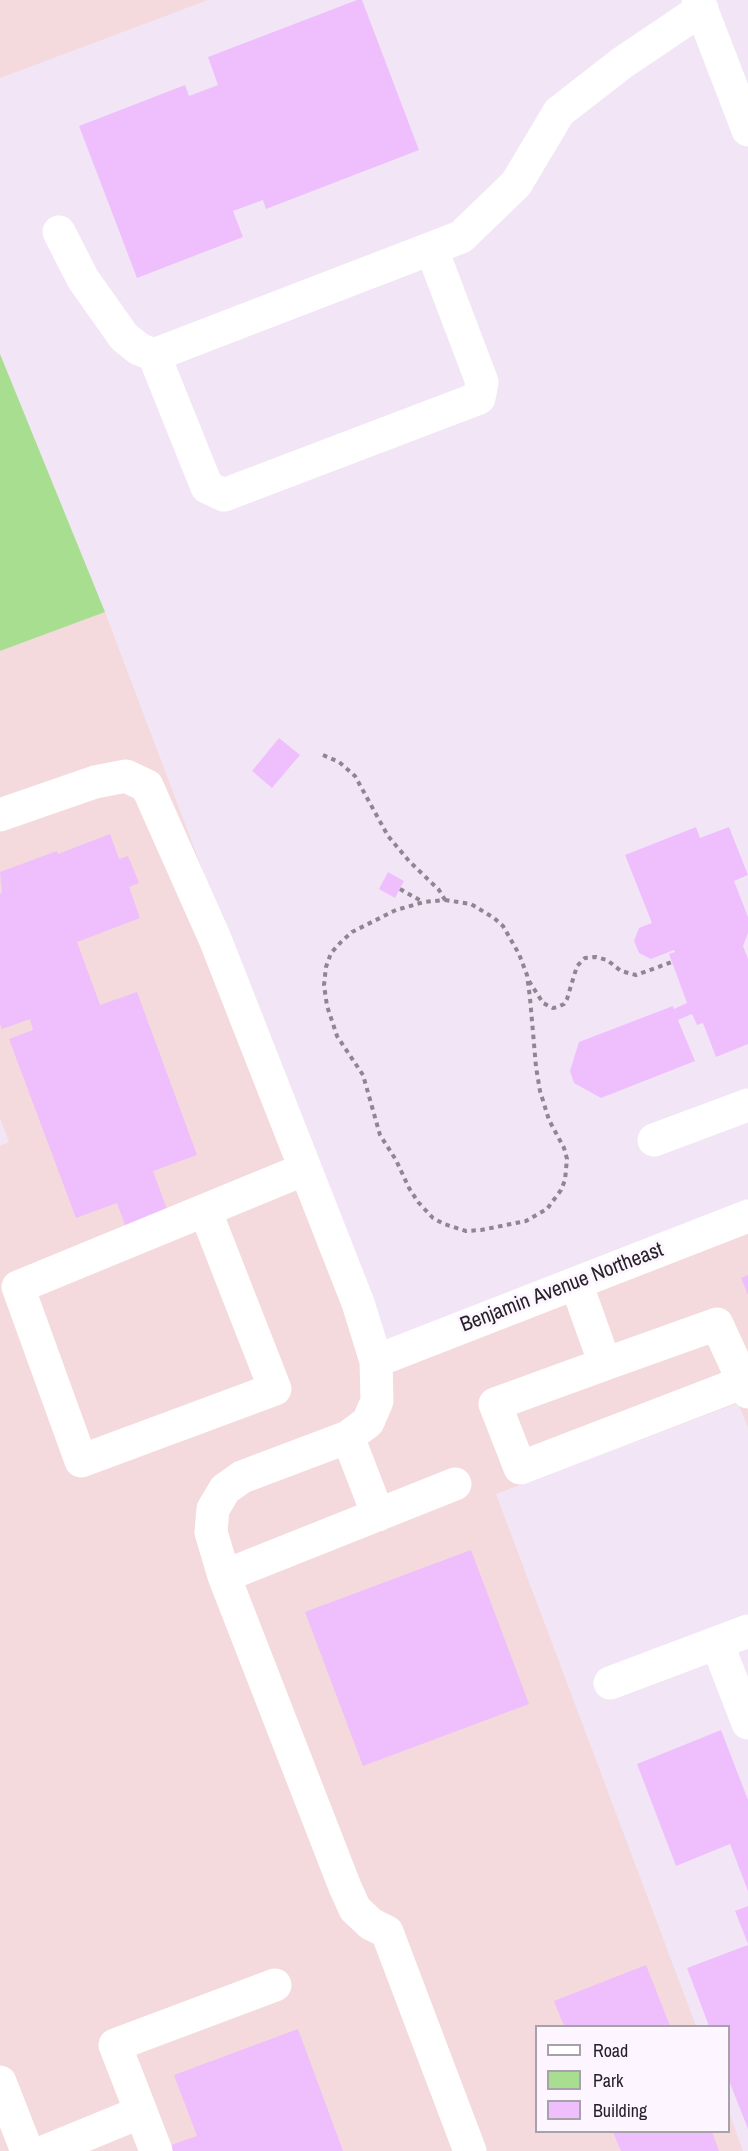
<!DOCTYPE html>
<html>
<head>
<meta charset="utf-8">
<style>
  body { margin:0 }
  #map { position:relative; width:748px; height:2151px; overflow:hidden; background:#f2e6f6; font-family:"Archivo Narrow",sans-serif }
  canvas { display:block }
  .legend { position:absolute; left:535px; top:2025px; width:195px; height:108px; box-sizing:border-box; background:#fdf5ff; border:2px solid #a7a1a9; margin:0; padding:8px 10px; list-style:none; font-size:18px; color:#262228 }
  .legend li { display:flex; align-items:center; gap:12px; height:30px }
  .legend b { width:30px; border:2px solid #a7a1a9 }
</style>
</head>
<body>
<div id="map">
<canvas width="748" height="2151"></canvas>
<ul class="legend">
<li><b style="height:8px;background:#fff"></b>Road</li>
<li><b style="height:16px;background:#a8de8f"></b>Park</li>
<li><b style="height:16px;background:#efbffd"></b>Building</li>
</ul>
</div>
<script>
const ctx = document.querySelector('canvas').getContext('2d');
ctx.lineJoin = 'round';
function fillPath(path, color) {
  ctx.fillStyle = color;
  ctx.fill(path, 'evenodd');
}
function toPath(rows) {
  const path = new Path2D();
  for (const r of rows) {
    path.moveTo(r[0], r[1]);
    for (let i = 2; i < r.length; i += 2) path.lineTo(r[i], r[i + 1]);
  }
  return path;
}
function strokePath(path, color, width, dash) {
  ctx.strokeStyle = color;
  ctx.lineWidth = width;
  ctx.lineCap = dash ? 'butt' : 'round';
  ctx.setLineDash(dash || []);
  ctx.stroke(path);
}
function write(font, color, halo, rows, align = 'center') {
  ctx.font = font + ' "Archivo Narrow",sans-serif';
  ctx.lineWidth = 6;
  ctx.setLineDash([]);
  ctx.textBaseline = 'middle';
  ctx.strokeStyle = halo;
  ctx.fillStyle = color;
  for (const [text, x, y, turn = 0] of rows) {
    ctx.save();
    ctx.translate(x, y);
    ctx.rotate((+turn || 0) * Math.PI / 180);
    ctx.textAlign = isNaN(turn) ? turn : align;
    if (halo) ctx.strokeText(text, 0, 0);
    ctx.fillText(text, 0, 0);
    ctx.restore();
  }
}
fillPath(toPath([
  [0,0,208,0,0,78],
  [105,612,385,1353,748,1216,748,1427,738,1403,496,1494,696,2026,536,2026,536,2132,728,2132,729,2112,743,2151,0,2151,0,1146,9,1142,0,1118,0,651]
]), '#f4d9dd');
fillPath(toPath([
  [0,354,105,612,0,651]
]), '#a8de8f');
fillPath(toPath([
  [357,0,362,0,419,150,266,209,263,200,233,211,243,237,137,278,79,126,185,85,189,96,218,85,208,57],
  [279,738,300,755,272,788,252,771],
  [696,827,700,838,729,827,748,875,734,881,748,917,748,933,743,946,748,959,748,1044,716,1057,703,1023,697,1025,692,1014,678,1020,695,1061,601,1098,574,1083,570,1071,579,1042,673,1006,674,1009,687,1003,669,954,675,952,674,950,651,959,639,953,634,941,639,928,652,923,625,855],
  [110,834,119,859,128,856,139,883,129,887,140,918,77,942,100,1005,137,992,197,1155,153,1171,170,1218,128,1233,117,1203,76,1218,9,1039,33,1030,30,1019,2,1029,0,1024,0,894,2,893,0,872,57,851,58,854],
  [388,872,404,881,395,898,379,889],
  [748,1275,748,1295,741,1278],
  [471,1550,529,1704,363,1766,305,1612],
  [721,1730,748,1800,748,1891,730,1844,676,1866,637,1764],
  [748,1906,748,1944,735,1911],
  [748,1945,748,2129,728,2078,728,2026,709,2026,687,1968],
  [646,1965,670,2026,564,2026,554,2001],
  [298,2029,343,2151,173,2151,171,2145,197,2136,174,2075],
  [613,2132,712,2132,719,2151,621,2151]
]), '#efbffd');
strokePath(toPath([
  [323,755,339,762,355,776,388,836,409,861,439,890,445,900],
  [400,889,423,902],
  [445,900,471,904,494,918,503,926,519,954,527,975,530,998,536,1067,540,1091,549,1120,564,1148,567,1159,565,1180,561,1190,547,1209,526,1221,481,1230,466,1231,444,1224,433,1218,418,1202,409,1188,396,1160,380,1135,363,1075,337,1036,327,1006,324,985,326,967,331,953,341,942,352,932,396,910,424,902,445,900],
  [529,981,543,1003,553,1008,558,1007,564,1004,567,999,577,966,585,958,596,957,607,960,621,971,636,975,672,962]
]), '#8e8691', 4, [4.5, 4.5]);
strokePath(toPath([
  [698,0,748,130],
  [59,232,83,279,124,337,139,349,154,355],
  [432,250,482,382,479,398,224,495,207,487,154,355,461,237,516,184,559,112,622,63,702,9],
  [0,815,95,782,126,776,147,786,215,939,358,1303,376,1361,377,1401,368,1422,348,1437,242,1477,225,1489,213,1509,211,1532,224,1576,345,1887,355,1909,371,1924,387,1932,470,2151],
  [654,1140,748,1105],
  [205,1210,275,1389,81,1461,18,1287,305,1169],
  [576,1283,605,1364,717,1324,748,1392],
  [376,1361,748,1216],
  [605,1364,495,1404,520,1468,744,1382],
  [348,1437,378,1515],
  [224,1576,455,1484],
  [717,1643,748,1723],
  [610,1683,748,1631],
  [0,2082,27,2151],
  [141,2112,115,2045,275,1985],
  [46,2151,141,2112,156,2151]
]), '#fff', 33);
write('21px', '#262228', '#fdf5ff', [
  ["Benjamin Avenue Northeast",562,1288,-21]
]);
</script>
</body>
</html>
